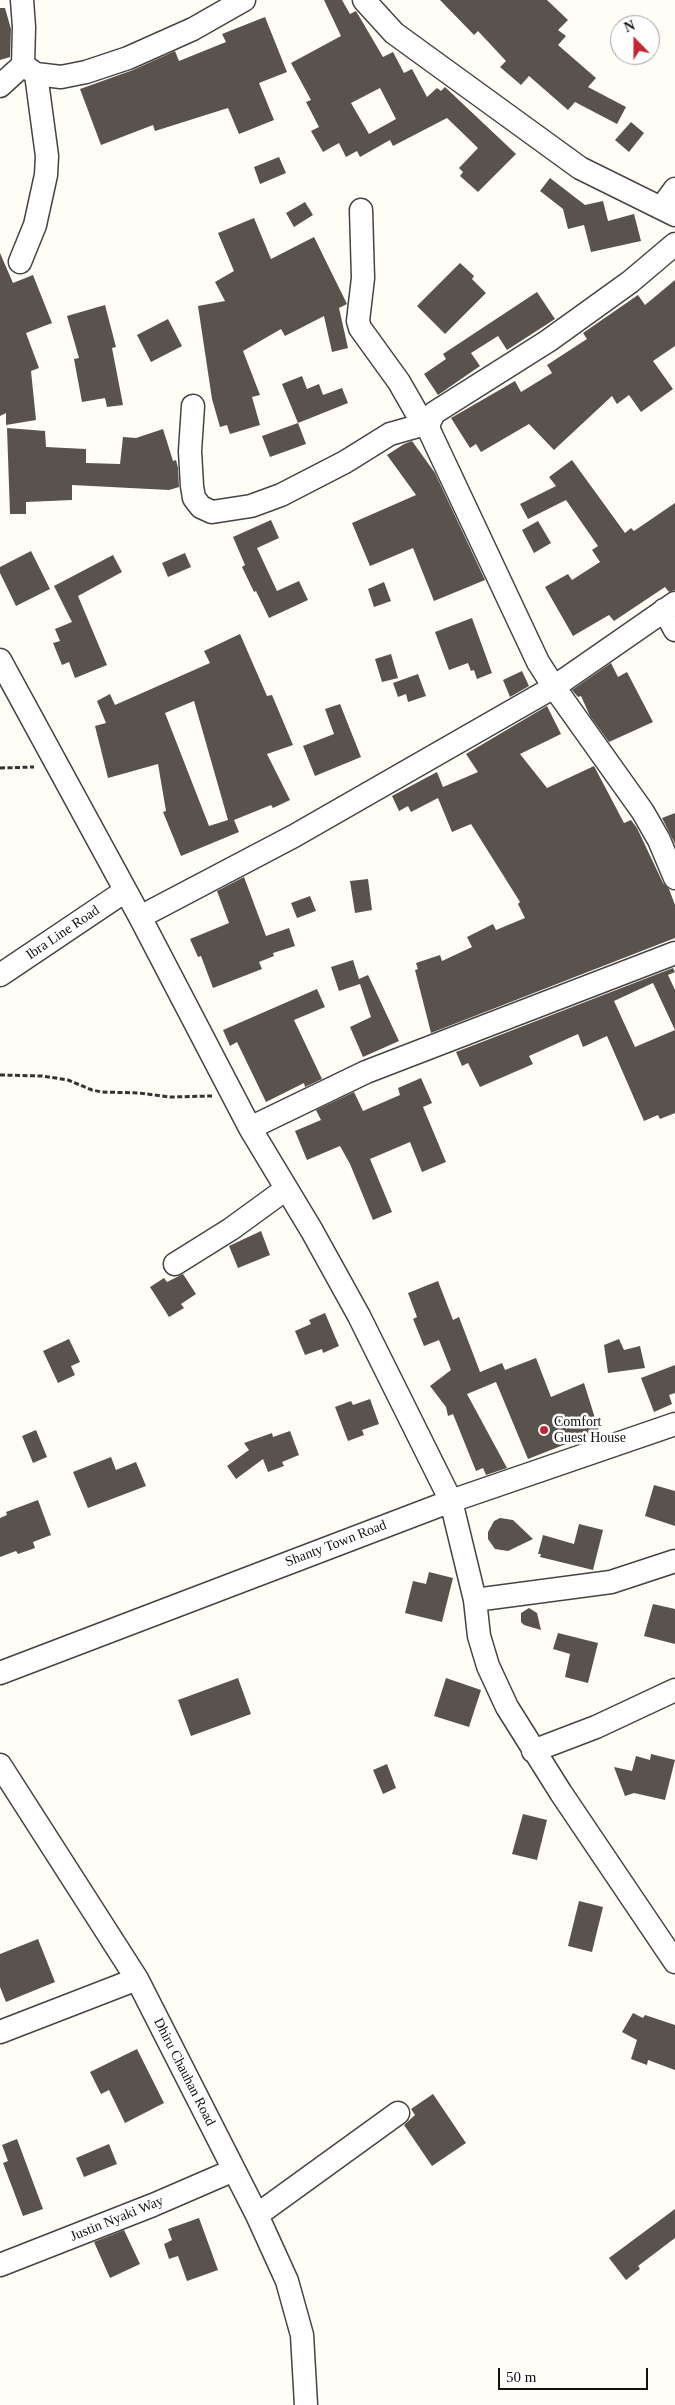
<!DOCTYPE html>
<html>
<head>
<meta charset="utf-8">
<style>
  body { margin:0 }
  #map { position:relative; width:675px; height:2405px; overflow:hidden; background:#fffdf5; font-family:Georgia,serif }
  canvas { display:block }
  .north { position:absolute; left:610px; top:15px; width:50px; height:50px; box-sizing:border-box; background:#fff; border:1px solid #a0a0a0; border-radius:50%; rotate:338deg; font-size:14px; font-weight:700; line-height:20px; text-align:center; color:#111 }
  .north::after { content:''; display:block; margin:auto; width:18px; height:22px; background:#c4262e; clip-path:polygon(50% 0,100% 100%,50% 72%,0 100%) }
  .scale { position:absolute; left:498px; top:2368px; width:150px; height:22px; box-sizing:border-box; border:2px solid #111; border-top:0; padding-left:6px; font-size:15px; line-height:18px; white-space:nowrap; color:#111; -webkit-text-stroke:4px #fff; paint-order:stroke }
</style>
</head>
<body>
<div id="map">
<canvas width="675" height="2405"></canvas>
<div class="north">N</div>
<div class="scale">50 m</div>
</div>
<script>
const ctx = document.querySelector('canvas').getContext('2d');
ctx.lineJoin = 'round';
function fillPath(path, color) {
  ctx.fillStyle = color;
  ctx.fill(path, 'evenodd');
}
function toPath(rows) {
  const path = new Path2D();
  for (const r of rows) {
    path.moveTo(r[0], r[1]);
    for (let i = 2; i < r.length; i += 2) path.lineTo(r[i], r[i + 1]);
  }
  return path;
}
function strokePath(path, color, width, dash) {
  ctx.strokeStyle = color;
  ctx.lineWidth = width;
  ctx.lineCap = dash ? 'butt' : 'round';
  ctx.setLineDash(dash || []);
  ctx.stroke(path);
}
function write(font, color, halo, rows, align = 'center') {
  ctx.font = font + ' Georgia,serif';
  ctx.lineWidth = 5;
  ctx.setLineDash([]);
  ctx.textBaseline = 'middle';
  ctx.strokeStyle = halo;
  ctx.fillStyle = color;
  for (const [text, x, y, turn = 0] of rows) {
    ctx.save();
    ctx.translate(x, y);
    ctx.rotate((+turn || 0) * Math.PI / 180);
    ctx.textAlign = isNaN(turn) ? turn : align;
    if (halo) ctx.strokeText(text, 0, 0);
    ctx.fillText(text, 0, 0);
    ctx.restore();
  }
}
fillPath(toPath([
  [324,0,342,0,350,14,356,11,383,57,393,52,404,73,412,69,427,97,437,88,441,91,445,87,516,154,478,192,460,176,463,172,459,168,478,148,447,118,393,146,390,140,360,157,357,151,346,157,339,143,323,152,311,131,319,127,306,102,311,100,291,63,341,36],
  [380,88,396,119,369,134,351,103],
  [440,0,547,0,568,20,558,30,566,36,558,45,596,78,588,87,626,107,617,124,575,102,568,110,529,76,521,85,500,67,506,61,478,31,474,35],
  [0,8,5,8,11,29,10,57,0,60],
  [265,17,287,72,259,83,274,120,239,134,228,108,155,131,153,125,101,145,80,89,133,70,175,51,179,61,226,42,222,34],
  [631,122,644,133,629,152,615,140],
  [279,157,286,173,260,184,254,167],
  [550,178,585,205,603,201,608,221,634,214,641,241,591,252,584,225,568,229,563,209,540,191],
  [305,202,313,215,294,227,286,213],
  [254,218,271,259,314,237,347,304,339,308,348,348,332,352,324,316,285,336,281,329,243,351,260,395,252,397,260,425,230,434,227,425,220,427,212,399,198,306,225,301,215,282,234,271,218,233],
  [0,253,13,283,33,275,52,323,26,333,39,368,31,371,36,420,6,425,6,413,0,416],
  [460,263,474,276,472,279,486,293,445,334,417,306],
  [675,280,675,346,653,361,673,389,641,412,629,395,617,404,612,396,554,450,529,424,481,452,476,444,470,448,451,418,515,381,521,392,552,373,547,365,587,339,583,333,638,295,645,305],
  [537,292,555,319,507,350,498,336,471,353,480,366,438,395,424,374,446,359,443,354],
  [105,305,116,347,112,348,123,405,107,407,105,398,82,402,74,359,79,358,67,316],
  [168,319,182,346,151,362,137,335],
  [302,376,307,389,319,384,323,395,342,388,348,403,298,423,282,384],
  [298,423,306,444,270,457,262,436],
  [7,428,45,431,46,447,86,449,86,463,120,464,123,437,136,438,163,429,173,461,176,460,178,468,179,487,169,490,72,485,72,500,26,502,26,514,10,514],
  [412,441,435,473,485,580,434,601,413,548,370,566,352,523,416,495,387,455,404,444],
  [572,460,625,533,631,528,634,531,675,503,675,590,669,592,665,587,614,621,609,615,573,636,545,587,568,574,572,580,600,562,592,550,598,546,566,500,528,519,520,504,556,486,549,477],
  [271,520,279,538,257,548,277,591,299,581,308,600,269,618,256,591,254,592,242,567,245,565,233,537],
  [538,521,551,543,534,553,522,530],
  [31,551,50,589,16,606,0,573,0,567],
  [185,553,191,567,168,577,162,563],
  [113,555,122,572,78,596,107,665,75,678,69,662,62,665,53,643,60,641,55,629,72,622,54,586],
  [384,582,391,601,374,607,368,589],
  [472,618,492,673,477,679,474,670,471,671,468,663,449,670,435,632],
  [240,634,267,696,272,695,293,745,267,754,290,800,273,808,271,805,234,820,239,832,181,856,163,812,166,811,158,764,108,778,95,726,106,723,97,701,110,694,115,705,210,663,204,651],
  [194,701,228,820,209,826,165,713],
  [391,654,398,678,382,682,375,659],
  [611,663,618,677,627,672,653,722,609,742,590,716,581,696,578,697,572,690],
  [522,671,529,686,510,697,503,680],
  [418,674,426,696,408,702,406,694,398,697,393,683],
  [340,704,361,757,315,776,303,746,334,734,325,709],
  [547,706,561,734,520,754,547,788,594,766,624,823,631,820,637,828,663,883,669,889,675,905,675,938,431,1033,415,970,418,969,416,963,440,955,442,961,472,947,467,937,493,924,496,930,525,918,518,904,520,902,471,824,452,832,438,798,411,812,408,806,399,811,392,796,437,772,443,787,478,772,466,754],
  [675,813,675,844,662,818],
  [244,877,266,936,289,928,295,946,273,953,274,956,259,962,262,969,213,988,201,956,198,957,190,939,229,923,217,891],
  [368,879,372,910,355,913,350,881],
  [310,896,316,911,297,918,291,903],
  [353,960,359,979,368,975,399,1041,363,1057,350,1027,371,1017,360,984,339,991,331,967],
  [673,968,675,972,668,975,675,990,675,1113,660,1119,658,1115,644,1121,607,1036,583,1047,578,1034,529,1056,533,1064,480,1087,468,1063,462,1066,456,1052],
  [653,983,675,1030,635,1047,614,1001],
  [317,989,325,1007,294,1020,322,1079,305,1087,304,1083,266,1102,237,1042,230,1046,223,1030],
  [421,1078,432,1103,423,1107,446,1162,422,1172,410,1142,370,1159,392,1212,373,1220,350,1164,340,1146,307,1160,295,1131,321,1120,316,1110,354,1092,363,1111,400,1095,398,1088],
  [261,1231,270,1255,238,1268,229,1246],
  [183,1274,196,1294,181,1304,184,1308,169,1317,150,1287,164,1278,167,1282],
  [438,1281,453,1320,459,1317,480,1372,502,1363,505,1370,536,1358,551,1397,584,1383,599,1431,528,1459,496,1382,467,1394,507,1468,486,1475,483,1468,476,1471,453,1414,448,1416,446,1407,430,1386,451,1370,439,1340,424,1346,413,1319,417,1317,408,1293],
  [325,1313,339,1346,323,1353,322,1349,305,1355,295,1331,311,1324,309,1320],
  [69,1339,80,1362,71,1366,75,1375,58,1383,43,1351],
  [619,1339,624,1350,640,1346,645,1368,608,1373,604,1345],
  [675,1365,675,1393,669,1395,672,1404,654,1412,641,1378],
  [370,1399,379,1424,362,1430,364,1435,348,1441,335,1407,351,1401,353,1405],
  [36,1430,47,1457,33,1463,22,1436],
  [290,1431,299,1455,282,1462,284,1466,268,1472,263,1459,236,1479,227,1466,249,1450,244,1443,272,1433,273,1437],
  [111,1457,116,1470,136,1462,146,1486,88,1508,73,1472],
  [654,1485,675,1491,675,1526,645,1516],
  [38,1500,51,1535,33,1542,35,1548,18,1554,16,1551,0,1557,0,1518,7,1515,6,1512],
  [500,1518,513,1520,533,1539,508,1551,495,1549,488,1539,488,1532,494,1521],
  [579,1524,603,1530,593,1570,540,1557,541,1554,538,1554,543,1535,574,1544],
  [429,1572,453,1578,442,1622,405,1613,413,1581,426,1584],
  [653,1604,675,1609,675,1644,644,1636],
  [529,1608,537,1613,541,1630,524,1625,521,1622,521,1613],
  [558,1633,598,1643,588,1683,565,1677,570,1654,553,1649],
  [238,1678,251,1714,191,1736,178,1700],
  [446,1678,481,1690,469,1727,434,1716],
  [651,1754,675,1760,665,1800,634,1793,625,1796,614,1767,632,1771,636,1756,650,1760],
  [387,1764,396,1788,383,1794,373,1770],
  [523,1814,547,1820,537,1860,512,1854],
  [579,1901,603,1907,592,1952,568,1946],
  [38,1939,55,1982,6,2002,0,1987,0,1954],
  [633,2013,643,2018,645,2015,675,2025,675,2070,648,2060,647,2065,631,2059,637,2040,622,2032],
  [137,2049,164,2103,125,2123,109,2090,101,2094,90,2072],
  [433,2094,466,2143,432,2166,404,2125,415,2115,411,2109],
  [17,2139,43,2209,23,2216,3,2163,8,2161,2,2145],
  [109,2144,117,2164,84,2177,76,2158],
  [675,2209,675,2238,638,2266,640,2269,626,2280,609,2258],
  [199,2218,218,2270,187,2281,178,2256,169,2259,164,2244,172,2240,168,2229],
  [124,2230,140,2264,110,2278,94,2242]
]), '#5a524d');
const minor = toPath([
  [364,0,394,33,580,168,675,215],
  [23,65,36,74,61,77,86,72,128,58,193,29,244,0],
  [0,86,23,65,24,27,22,0],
  [661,208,675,189],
  [361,210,363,278,358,321,360,328,399,382,423,424],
  [675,244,630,282,548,341,434,413,429,423,429,430,538,662,554,687,643,812,659,840,675,878],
  [20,262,35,225,46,175,47,156,36,74],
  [193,406,190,451,192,486,194,498,201,507,212,512,251,506,281,495,345,462,390,434,429,423],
  [664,610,675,630],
  [0,660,140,917,250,1128,312,1231,359,1316,451,1501,475,1600],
  [140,917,294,836,554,687,675,603],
  [0,975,125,891],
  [250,1128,366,1072,675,953],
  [175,1264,231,1229,286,1189],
  [675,1561,611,1582,475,1600,479,1636,488,1666,507,1707,561,1793,675,1962],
  [0,1673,451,1501,675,1424],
  [533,1751,596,1727,675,1690],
  [0,1765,137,1979,257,2215,287,2281,302,2335,306,2405],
  [0,2032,137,1979],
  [257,2215,398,2113],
  [0,2265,153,2205,234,2170]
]);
strokePath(minor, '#444', 25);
strokePath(toPath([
  [0,768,34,767],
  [0,1075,42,1076,68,1080,92,1090,102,1092,139,1093,170,1097,212,1096]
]), '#333', 3, [5, 2.5]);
strokePath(minor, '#fff', 22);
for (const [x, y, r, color] of [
  [544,1430,5,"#c4262e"]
]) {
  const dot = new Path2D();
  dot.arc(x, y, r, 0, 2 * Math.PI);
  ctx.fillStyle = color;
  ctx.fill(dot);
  strokePath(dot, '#fff', 2);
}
write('14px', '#111', '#fff', [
  ["Ibra Line Road",63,933,-34],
  ["Shanty Town Road",336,1544,-21],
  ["Dhiru Chauhan Road",184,2072,63],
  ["Justin Nyaki Way",117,2219,-22]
]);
write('14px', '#111', '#fff', [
  ["Comfort",554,1422],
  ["Guest House",554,1438]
], 'left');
</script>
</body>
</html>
